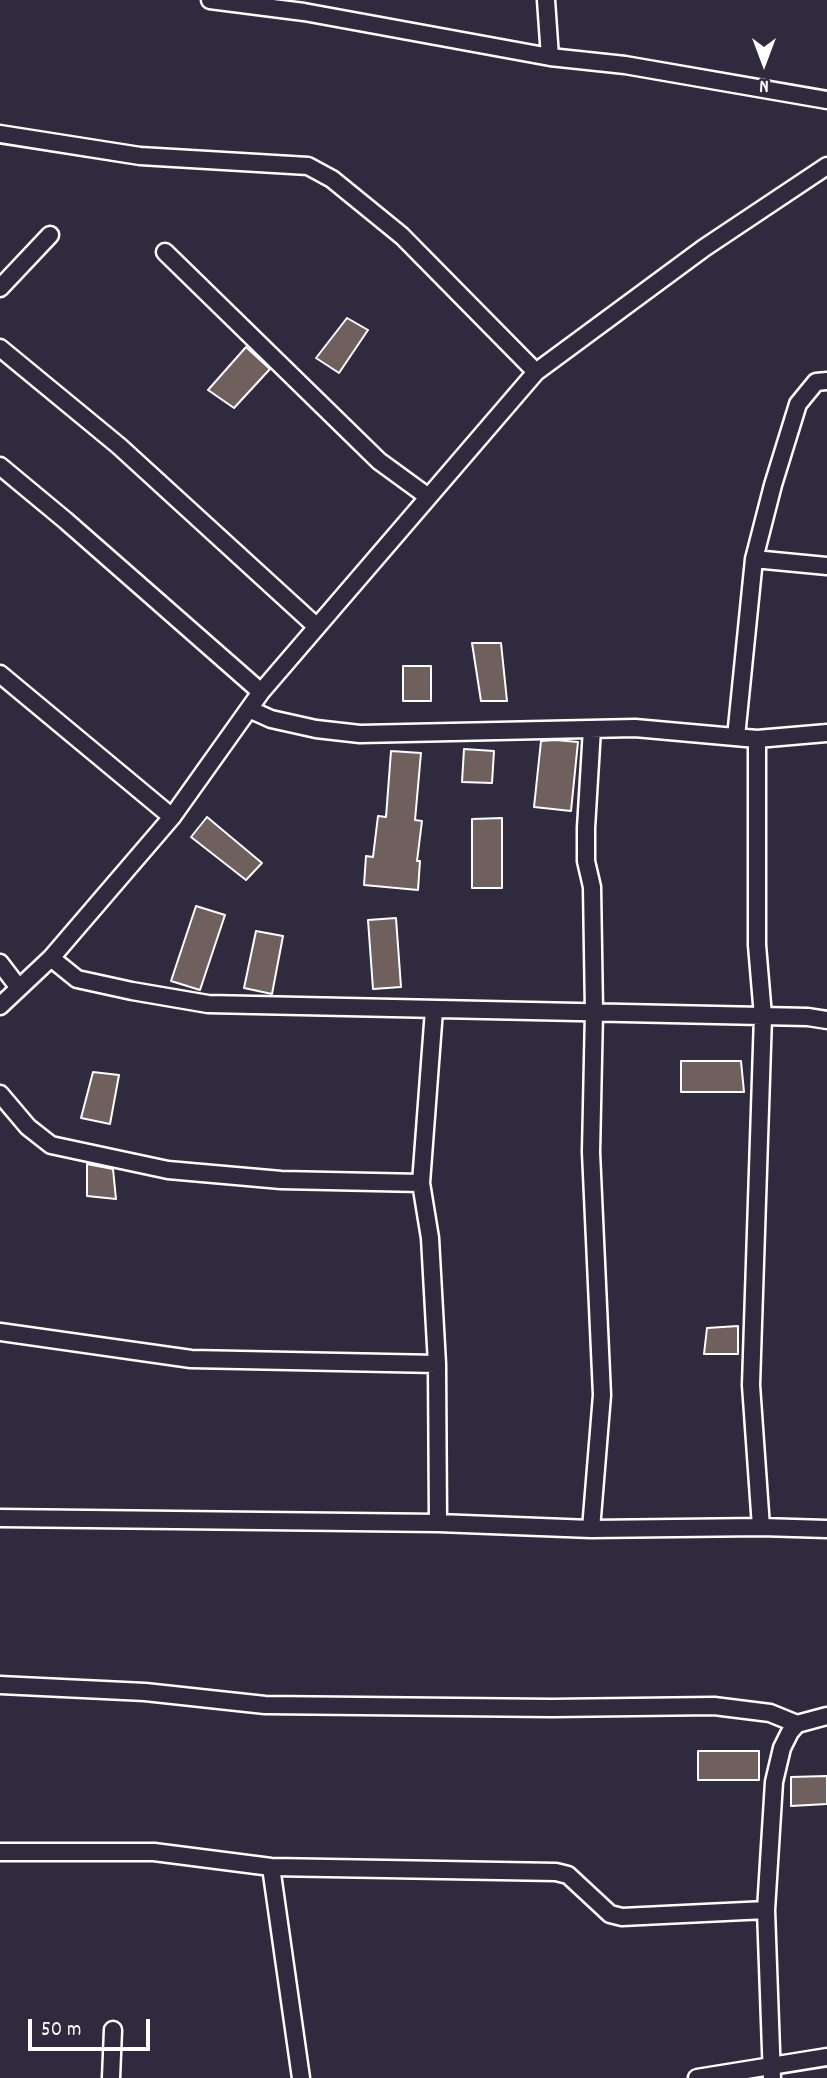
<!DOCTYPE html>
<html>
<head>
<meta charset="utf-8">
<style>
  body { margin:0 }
  #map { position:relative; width:827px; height:2078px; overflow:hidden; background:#2f2a3d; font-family:Dekko,sans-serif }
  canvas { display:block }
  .north { position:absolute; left:729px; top:28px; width:70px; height:70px; -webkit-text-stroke:5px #2f2a3d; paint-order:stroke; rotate:180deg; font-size:19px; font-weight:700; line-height:28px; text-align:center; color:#fff }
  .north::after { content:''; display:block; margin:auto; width:24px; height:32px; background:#fff; clip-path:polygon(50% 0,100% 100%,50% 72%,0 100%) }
  .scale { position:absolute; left:28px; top:2019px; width:122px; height:32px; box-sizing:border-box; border:4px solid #fff; border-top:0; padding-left:9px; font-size:21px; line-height:24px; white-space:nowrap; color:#fff; -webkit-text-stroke:5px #2f2a3d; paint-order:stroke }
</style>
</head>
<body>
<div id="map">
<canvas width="827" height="2078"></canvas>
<div class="north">N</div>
<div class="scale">50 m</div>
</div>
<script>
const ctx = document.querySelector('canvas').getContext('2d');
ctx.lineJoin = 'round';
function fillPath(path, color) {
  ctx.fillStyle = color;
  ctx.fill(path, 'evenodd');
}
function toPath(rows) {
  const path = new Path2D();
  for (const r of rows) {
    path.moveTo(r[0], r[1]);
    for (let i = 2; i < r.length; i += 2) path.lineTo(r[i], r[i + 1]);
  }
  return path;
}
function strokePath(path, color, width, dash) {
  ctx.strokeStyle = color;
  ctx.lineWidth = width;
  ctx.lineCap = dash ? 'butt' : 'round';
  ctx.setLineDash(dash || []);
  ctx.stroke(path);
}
const building = toPath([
  [347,318,368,330,339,373,316,358,347,318],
  [246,347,270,369,234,408,208,390,246,347],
  [472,643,501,643,507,701,481,701,472,643],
  [403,666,431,666,431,701,403,701,403,666],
  [556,740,578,742,571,811,534,807,541,741,556,740],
  [464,749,494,751,492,783,462,782,464,749],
  [391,751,421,753,415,820,422,821,417,861,420,861,418,890,364,885,366,856,373,857,378,816,386,817,391,751],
  [207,817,262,863,246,880,191,837,207,817],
  [502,818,502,888,472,888,472,819,502,818],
  [196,906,225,915,200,990,171,981,196,906],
  [396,918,401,987,373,989,368,920,396,918],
  [256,931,283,936,272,994,244,988,256,931],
  [681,1061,741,1061,744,1092,681,1092,681,1061],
  [93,1072,119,1075,110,1124,81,1118,93,1072],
  [87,1164,113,1169,116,1199,87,1196,87,1164],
  [738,1326,738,1354,704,1354,707,1328,738,1326],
  [698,1751,759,1751,759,1780,698,1780,698,1751],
  [827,1776,827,1804,791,1806,791,1777,827,1776]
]);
fillPath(building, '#70605d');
strokePath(building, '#fff', 2);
const minor = toPath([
  [210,0,304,12,550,57],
  [546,0,550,57,625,65,827,100],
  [0,134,140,156,308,166,332,179,402,236,536,372],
  [165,252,379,461,427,496],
  [0,288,50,235],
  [0,348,119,446,317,627],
  [0,466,65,520,261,692],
  [754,559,827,566],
  [0,674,172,817],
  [251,710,271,719,316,729,360,734,635,728,757,739,827,733],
  [736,737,754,559,773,485,798,404,816,382,827,381],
  [757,739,757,945,763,1016,751,1385,761,1527],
  [51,958,77,979,132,991,208,1004,808,1017,827,1020],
  [0,963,19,988],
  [0,1006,51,958,172,817,261,692,536,372,704,248,827,166],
  [434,1010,421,1183,430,1238,437,1364,438,1523],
  [0,1094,28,1127,51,1145,168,1170,281,1180,421,1183],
  [0,1332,191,1359,437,1364],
  [0,1518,438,1523,591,1529,761,1527,827,1529],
  [591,1529,602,1395,591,1152,594,1012,592,887,586,861,586,828,592,729],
  [0,1685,145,1692,265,1705,552,1708,714,1706,770,1713,797,1724],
  [0,1852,154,1852,271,1867,556,1872,568,1875,610,1914,622,1917,766,1910],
  [271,1867,301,2078],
  [111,2078,113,2030],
  [697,2078,827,2057],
  [772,2078,766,1910,774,1782,782,1748,790,1732,797,1724,827,1716]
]);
strokePath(minor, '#fff', 21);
strokePath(minor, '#2f2a3d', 16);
</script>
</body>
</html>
